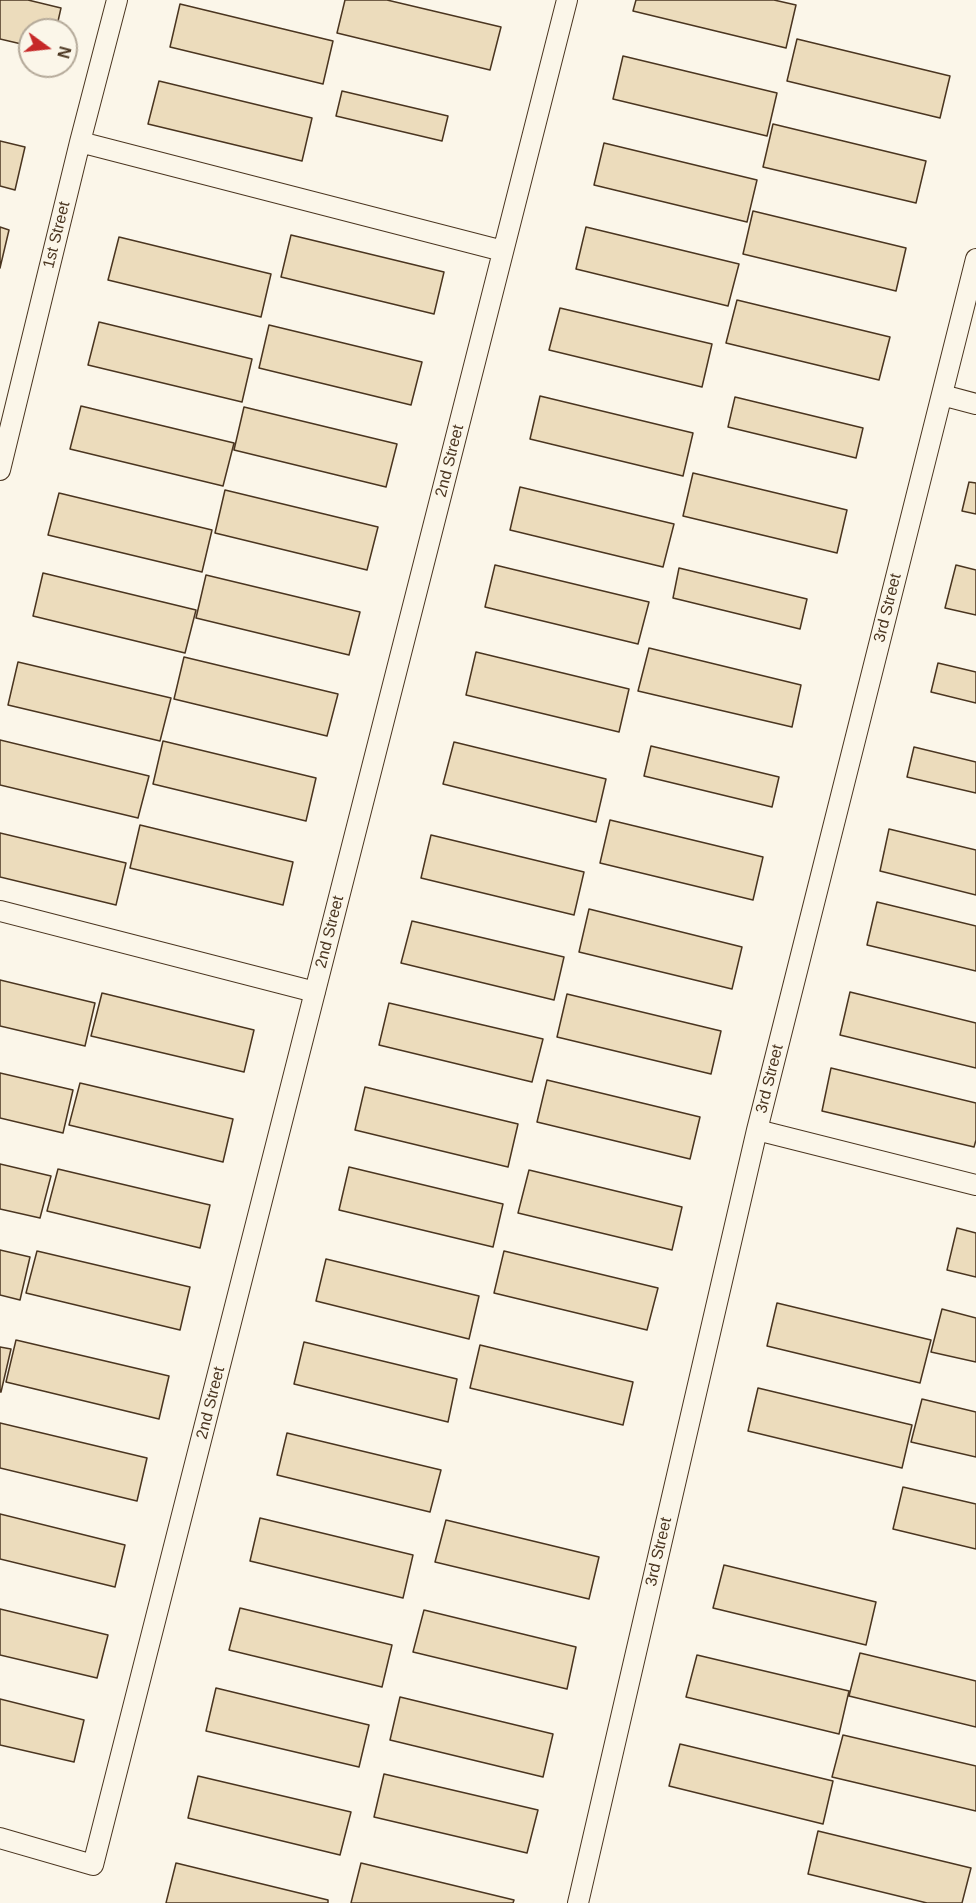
<!DOCTYPE html>
<html>
<head>
<meta charset="utf-8">
<style>
  body { margin:0 }
  #map { position:relative; width:976px; height:1903px; overflow:hidden; background:#fbf6e9; font-family:Arial,sans-serif }
  canvas { display:block }
  .north { position:absolute; left:18px; top:18px; width:60px; height:60px; box-sizing:border-box; background:#fbf6e9; border:2px solid #b4a999; border-radius:50%; rotate:105deg; font-size:16px; font-weight:700; line-height:24px; text-align:center; color:#4a3520 }
  .north::after { content:''; display:block; margin:auto; width:21px; height:27px; background:#c62828; clip-path:polygon(50% 0,100% 100%,50% 72%,0 100%) }
</style>
</head>
<body>
<div id="map">
<canvas width="976" height="1903"></canvas>
<div class="north">N</div>
</div>
<script>
const ctx = document.querySelector('canvas').getContext('2d');
ctx.lineJoin = 'round';
function fillPath(path, color) {
  ctx.fillStyle = color;
  ctx.fill(path, 'evenodd');
}
function toPath(rows) {
  const path = new Path2D();
  for (const r of rows) {
    path.moveTo(r[0], r[1]);
    for (let i = 2; i < r.length; i += 2) path.lineTo(r[i], r[i + 1]);
  }
  return path;
}
function strokePath(path, color, width, dash) {
  ctx.strokeStyle = color;
  ctx.lineWidth = width;
  ctx.lineCap = dash ? 'butt' : 'round';
  ctx.setLineDash(dash || []);
  ctx.stroke(path);
}
function write(font, color, halo, rows, align = 'center') {
  ctx.font = font + ' Arial,sans-serif';
  ctx.lineWidth = 4.5;
  ctx.setLineDash([]);
  ctx.textBaseline = 'middle';
  ctx.strokeStyle = halo;
  ctx.fillStyle = color;
  for (const [text, x, y, turn = 0] of rows) {
    ctx.save();
    ctx.translate(x, y);
    ctx.rotate((+turn || 0) * Math.PI / 180);
    ctx.textAlign = isNaN(turn) ? turn : align;
    if (halo) ctx.strokeText(text, 0, 0);
    ctx.fillText(text, 0, 0);
    ctx.restore();
  }
}
const building = toPath([
  [0,0,28,0,61,8,56,30,30,30,30,46,0,39,0,0],
  [345,0,387,0,501,27,490,70,337,33,345,0],
  [636,0,774,0,796,5,786,48,633,11,636,0],
  [180,4,333,41,323,84,170,47,180,4],
  [797,39,950,76,940,118,787,81,797,39],
  [623,56,777,93,767,136,613,99,623,56],
  [159,81,312,118,302,161,148,124,159,81],
  [342,91,448,116,442,141,336,116,342,91],
  [773,124,926,161,916,203,763,167,773,124],
  [0,141,25,147,15,190,0,186,0,141],
  [604,143,757,180,747,222,594,185,604,143],
  [753,211,906,248,896,291,743,254,753,211],
  [0,227,9,230,0,268,0,227],
  [586,227,739,264,728,306,576,269,586,227],
  [291,235,444,272,434,314,281,277,291,235],
  [119,237,271,274,261,317,108,280,119,237],
  [737,300,890,337,879,380,726,343,737,300],
  [560,308,712,344,702,387,549,350,560,308],
  [99,322,252,359,242,402,88,365,99,322],
  [269,325,422,362,411,405,259,368,269,325],
  [540,396,693,433,683,476,530,439,540,396],
  [735,397,863,428,856,458,728,427,735,397],
  [81,406,234,443,223,486,70,449,81,406],
  [244,407,397,444,386,487,234,450,244,407],
  [693,473,847,510,837,553,683,516,693,473],
  [969,482,976,483,976,514,962,511,969,482],
  [520,487,674,524,663,567,510,530,520,487],
  [225,490,378,527,367,570,215,533,225,490],
  [59,493,212,530,202,572,48,535,59,493],
  [495,565,649,602,638,644,485,607,495,565],
  [956,565,976,570,976,615,945,608,956,565],
  [679,568,807,599,800,629,673,598,679,568],
  [43,573,196,610,185,653,33,616,43,573],
  [206,575,360,612,349,655,196,618,206,575],
  [649,648,801,685,792,727,638,691,649,648],
  [476,652,629,689,619,732,466,695,476,652],
  [184,657,338,694,327,736,174,699,184,657],
  [18,662,171,698,160,741,8,705,18,662],
  [938,663,976,672,976,703,931,692,938,663],
  [0,740,149,776,138,818,0,785,0,740],
  [163,741,316,778,306,821,153,784,163,741],
  [454,742,606,779,596,822,443,784,454,742],
  [651,746,779,777,772,807,644,776,651,746],
  [914,747,976,762,976,793,907,777,914,747],
  [610,820,763,857,753,900,600,863,610,820],
  [140,825,293,862,283,905,130,868,140,825],
  [889,829,976,850,976,895,880,871,889,829],
  [0,833,126,863,116,905,0,877,0,833],
  [431,835,584,872,574,915,421,878,431,835],
  [877,902,976,926,976,971,867,945,877,902],
  [589,909,742,947,732,989,579,952,589,909],
  [412,921,564,957,554,1000,401,963,412,921],
  [0,980,95,1003,85,1046,0,1026,0,980],
  [850,992,976,1023,976,1068,840,1035,850,992],
  [102,993,254,1030,244,1072,91,1036,102,993],
  [567,994,721,1031,711,1074,557,1037,567,994],
  [389,1003,543,1039,532,1082,379,1045,389,1003],
  [831,1068,976,1103,976,1140,974,1147,822,1111,831,1068],
  [0,1073,73,1090,63,1133,0,1118,0,1073],
  [547,1080,700,1117,690,1159,537,1122,547,1080],
  [80,1083,233,1119,223,1162,69,1125,80,1083],
  [365,1087,518,1124,508,1167,355,1130,365,1087],
  [0,1164,51,1176,40,1218,0,1209,0,1164],
  [349,1167,503,1204,493,1247,339,1210,349,1167],
  [58,1169,210,1205,200,1248,47,1211,58,1169],
  [529,1170,682,1207,672,1250,518,1213,529,1170],
  [957,1228,976,1233,976,1277,947,1270,957,1228],
  [0,1250,30,1257,20,1300,0,1295,0,1250],
  [37,1251,190,1287,180,1330,26,1293,37,1251],
  [504,1251,658,1288,647,1330,494,1293,504,1251],
  [326,1259,479,1296,469,1339,316,1301,326,1259],
  [777,1303,931,1340,920,1383,767,1346,777,1303],
  [942,1309,976,1318,976,1362,931,1352,942,1309],
  [16,1340,169,1376,159,1419,6,1382,16,1340],
  [304,1342,457,1379,448,1422,294,1384,304,1342],
  [480,1345,633,1382,623,1425,470,1388,480,1345],
  [0,1347,11,1349,1,1392,0,1392,0,1347],
  [758,1388,912,1425,902,1468,748,1431,758,1388],
  [922,1399,976,1412,976,1457,911,1442,922,1399],
  [0,1423,147,1458,137,1501,0,1468,0,1423],
  [287,1433,441,1470,430,1512,277,1475,287,1433],
  [903,1487,976,1504,976,1549,893,1529,903,1487],
  [0,1514,125,1545,115,1587,0,1559,0,1514],
  [260,1518,413,1555,403,1598,250,1561,260,1518],
  [446,1520,599,1557,589,1599,435,1562,446,1520],
  [724,1565,876,1602,866,1645,713,1608,724,1565],
  [240,1608,392,1645,382,1687,229,1650,240,1608],
  [0,1609,108,1635,97,1678,0,1655,0,1609],
  [424,1610,576,1647,567,1689,413,1652,424,1610],
  [860,1653,976,1681,976,1727,849,1696,860,1653],
  [697,1655,849,1691,839,1734,686,1697,697,1655],
  [216,1688,369,1725,359,1767,206,1731,216,1688],
  [400,1697,553,1734,543,1777,390,1740,400,1697],
  [0,1699,84,1720,74,1762,0,1745,0,1699],
  [843,1735,976,1766,976,1811,832,1777,843,1735],
  [680,1744,833,1781,823,1824,669,1786,680,1744],
  [384,1774,538,1810,527,1853,374,1817,384,1774],
  [198,1776,351,1812,340,1855,188,1818,198,1776],
  [818,1831,971,1868,962,1903,927,1903,808,1874,818,1831],
  [176,1863,328,1900,328,1903,166,1903,176,1863],
  [361,1863,514,1900,513,1903,351,1903,361,1863]
]);
fillPath(building, '#ecdcbc');
strokePath(building, '#4a3520', 1.5);
const service = toPath([
  [80,142,503,251],
  [942,395,976,404],
  [0,470,80,142,117,0],
  [0,911,315,992],
  [757,1130,976,1185],
  [0,1838,93,1865,567,0],
  [578,1903,757,1130,976,259]
]);
strokePath(service, '#4a3520', 22);
strokePath(service, '#fbf6e9', 20);
write('16px', '#4a3520', '#fbf6e9', [
  ["1st Street",57,235,-76],
  ["2nd Street",450,461,-76],
  ["3rd Street",888,608,-76],
  ["2nd Street",330,932,-76],
  ["3rd Street",770,1079,-76],
  ["2nd Street",211,1403,-76],
  ["3rd Street",659,1552,-77]
]);
</script>
</body>
</html>
